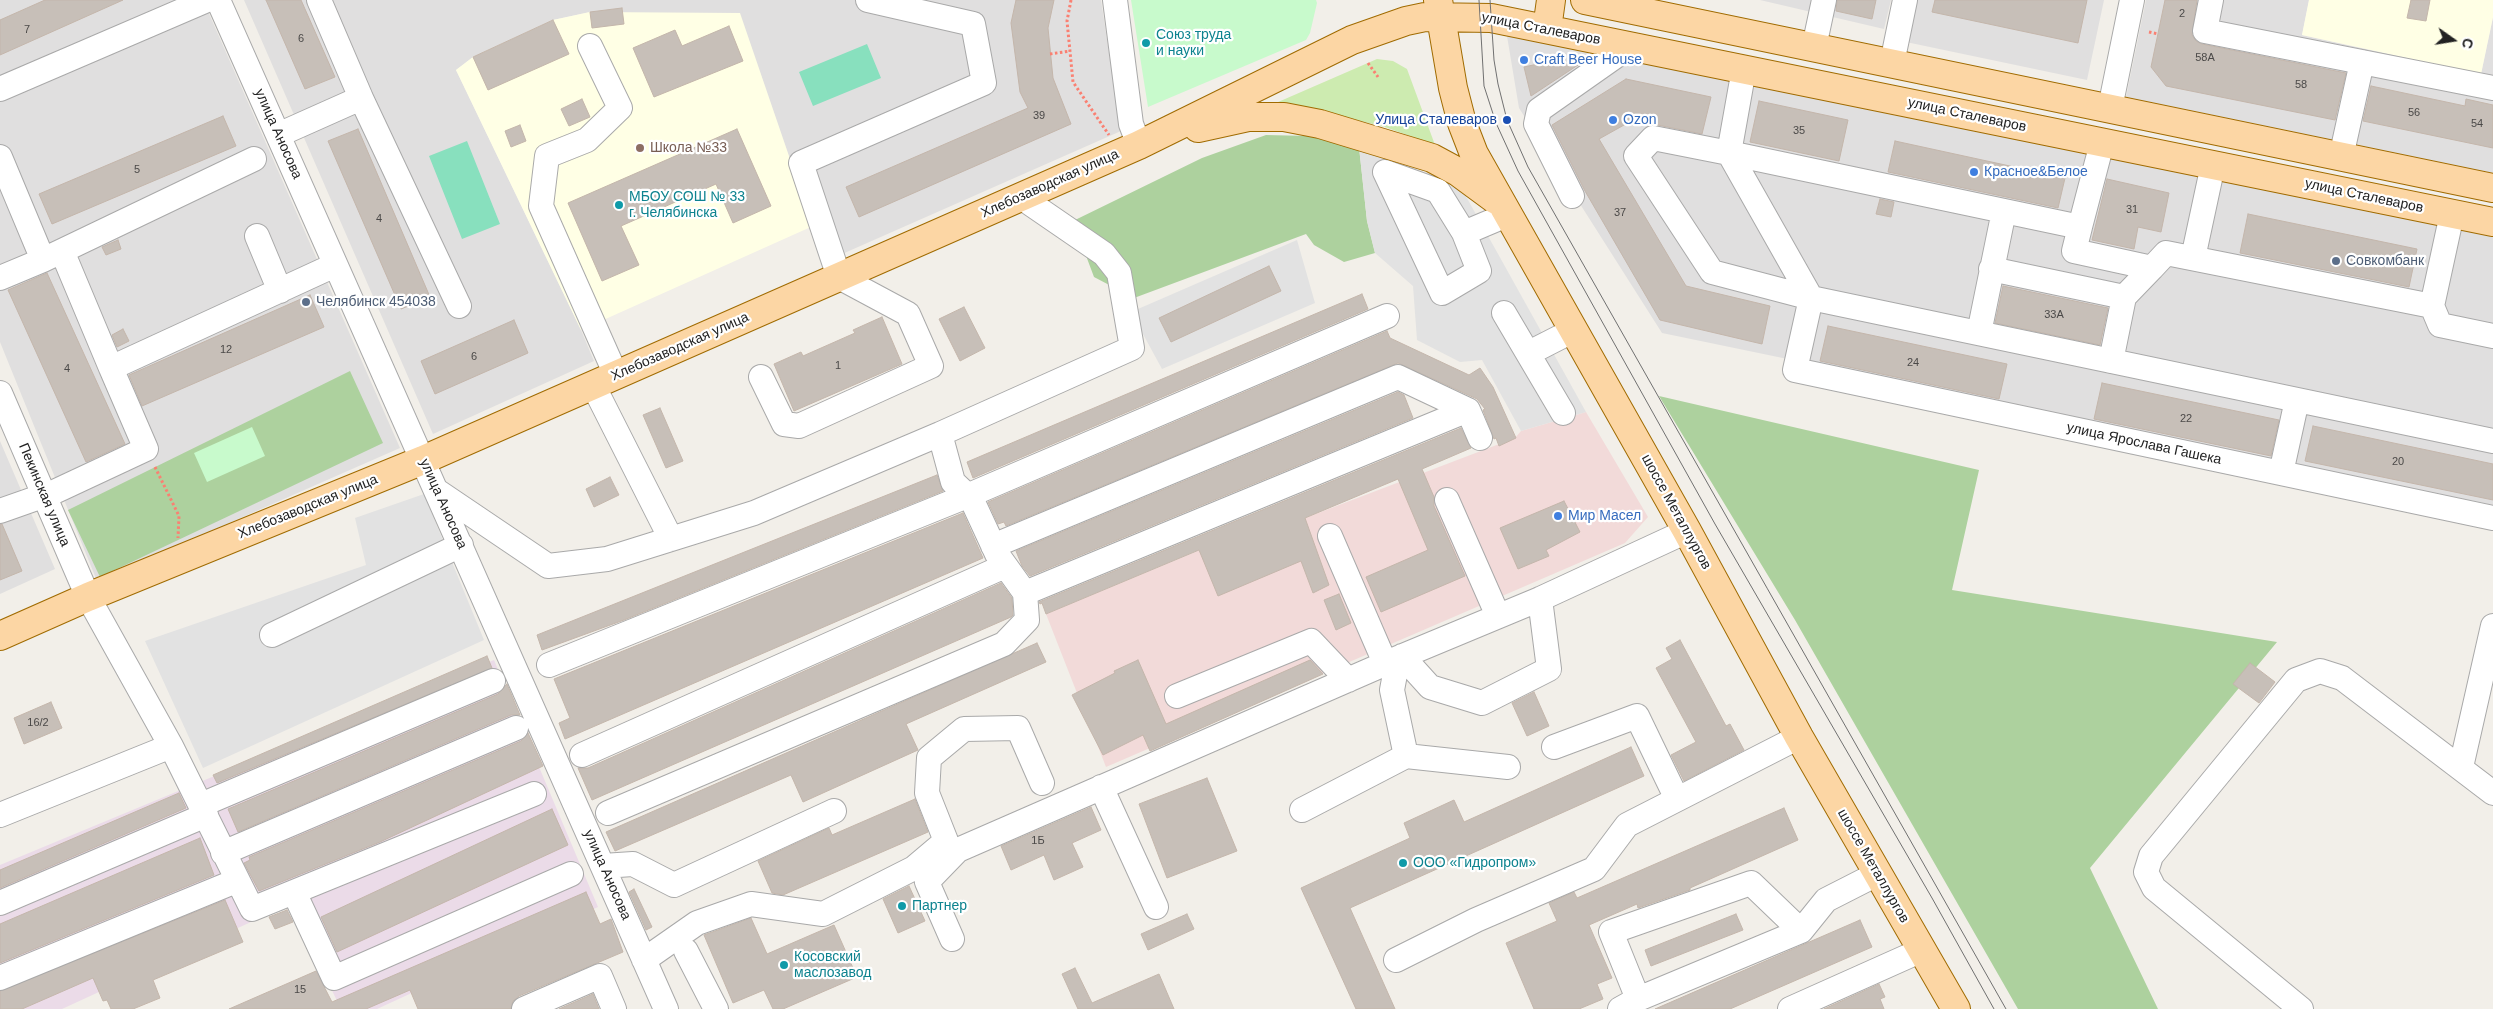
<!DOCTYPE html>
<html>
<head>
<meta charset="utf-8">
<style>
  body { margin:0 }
  #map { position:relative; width:2493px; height:1009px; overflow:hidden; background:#f2efe9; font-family:Helvetica,sans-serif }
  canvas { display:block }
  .north { position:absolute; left:2428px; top:15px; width:50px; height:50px; -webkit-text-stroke:4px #fff; paint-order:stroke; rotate:103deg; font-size:14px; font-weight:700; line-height:20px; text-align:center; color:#222 }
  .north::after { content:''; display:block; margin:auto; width:18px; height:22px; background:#222; clip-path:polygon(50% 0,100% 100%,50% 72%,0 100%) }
</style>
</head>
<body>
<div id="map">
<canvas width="2493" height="1009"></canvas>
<div class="north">С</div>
</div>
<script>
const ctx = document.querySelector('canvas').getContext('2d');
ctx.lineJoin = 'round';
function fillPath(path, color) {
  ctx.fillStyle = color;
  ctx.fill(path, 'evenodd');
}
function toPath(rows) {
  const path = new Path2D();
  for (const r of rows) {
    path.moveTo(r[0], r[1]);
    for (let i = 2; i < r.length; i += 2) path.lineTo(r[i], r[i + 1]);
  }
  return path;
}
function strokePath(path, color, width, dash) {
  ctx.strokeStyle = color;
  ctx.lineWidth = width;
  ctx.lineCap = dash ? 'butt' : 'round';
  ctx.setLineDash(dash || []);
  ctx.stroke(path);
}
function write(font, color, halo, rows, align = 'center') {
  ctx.font = font + ' Helvetica,sans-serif';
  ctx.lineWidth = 4.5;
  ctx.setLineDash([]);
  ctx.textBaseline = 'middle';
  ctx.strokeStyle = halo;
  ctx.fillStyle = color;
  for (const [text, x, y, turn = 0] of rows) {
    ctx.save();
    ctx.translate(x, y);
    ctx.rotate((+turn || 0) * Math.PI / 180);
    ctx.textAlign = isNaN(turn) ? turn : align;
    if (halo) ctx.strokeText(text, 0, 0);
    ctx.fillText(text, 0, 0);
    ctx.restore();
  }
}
fillPath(toPath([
  [0,0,203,0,400,448,97,581,0,342],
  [244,0,1101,0,1121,131,824,262,813,226,590,12,553,20,473,57,456,70,581,330,594,361,433,434],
  [1760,0,1891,0,1884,29],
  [1915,0,2104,0,2087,80,1906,42],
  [2146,0,2309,0,2302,35,2481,74,2493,17,2493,173,2126,97],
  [1507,36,2493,236,2493,505,1662,333,1519,108],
  [0,441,55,569,0,594]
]), '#e0dfdf');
fillPath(toPath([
  [1586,412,1648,517,1625,543,1106,767,1046,614,1284,515,1305,518,1515,438,1521,431]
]), '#f2dad9');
fillPath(toPath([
  [494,660,598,907,377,1009,341,1009,290,904,62,1009,0,1009,0,865]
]), '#ebdbe8');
fillPath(toPath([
  [2309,0,2493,0,2493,17,2481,74,2302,35],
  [590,12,740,13,813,226,581,330,456,70,473,57,553,20]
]), '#ffffe5');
fillPath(toPath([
  [1377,59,1393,61,1407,69,1435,145,1385,127,1299,106,1262,109]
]), '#cdebb0');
fillPath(toPath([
  [1266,135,1309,136,1359,147,1367,221,1375,253,1344,262,1314,245,1306,234,1134,298,1094,277,1073,221,1202,158],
  [350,371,383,443,100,577,68,510],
  [1659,396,1979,470,1952,590,2277,642,2090,868,2158,1009,2018,1009,1795,620]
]), '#add19e');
fillPath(toPath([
  [1131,0,1316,0,1317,3,1310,33,1306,40,1148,107],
  [252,427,265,456,207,482,194,453]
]), '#c8facc');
fillPath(toPath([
  [867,44,881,78,813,106,799,72],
  [467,141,500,224,462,239,429,156]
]), '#88e0be');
fillPath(toPath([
  [1359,147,1463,191,1586,412,1521,431,1482,360,1460,362,1417,340,1413,286,1375,253,1367,221],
  [1297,240,1315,303,1162,369,1131,312],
  [424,494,484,640,203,768,145,641,366,565,355,518]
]), '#e2e2e2');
const building = toPath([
  [45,0,123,0,0,55,0,20,45,0],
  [266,0,301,0,335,77,305,89,266,0],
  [1016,0,1054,0,1048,28,1053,78,1071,124,859,217,846,187,1028,108,1020,92,1011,23,1016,0],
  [1837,0,1876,0,1872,19,1836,11,1837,0],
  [1935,0,2087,0,2078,43,1932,12,1935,0],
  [2165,0,2197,0,2192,35,2196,41,2202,44,2346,73,2335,120,2166,86,2151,67,2165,0],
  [2411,0,2430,0,2426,21,2407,18,2411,0],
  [622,8,624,24,592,28,590,12,622,8],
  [553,20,569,54,488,90,473,57,553,20],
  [729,26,743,61,654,97,633,48,675,30,682,46,729,26],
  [1547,62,1578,65,1531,96,1524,67,1547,62],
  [1626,79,1711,97,1702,134,1633,120,1599,139,1686,286,1770,306,1762,344,1660,320,1585,191,1552,125,1626,79],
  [2371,86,2465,106,2466,99,2493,105,2493,148,2363,121,2371,86],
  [582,99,590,117,569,126,561,109,582,99],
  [1759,101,1848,120,1839,161,1750,142,1759,101],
  [223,116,236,146,52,224,39,194,223,116],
  [520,125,526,141,511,147,505,131,520,125],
  [358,129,430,297,401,309,328,141,358,129],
  [737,129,771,206,733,223,716,184,621,226,639,265,602,281,568,203,737,129],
  [1895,141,2065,178,2058,208,1888,172,1895,141],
  [2107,179,2169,193,2161,232,2138,227,2134,249,2092,240,2107,179],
  [1880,199,1894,202,1891,217,1876,214,1880,199],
  [2248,214,2417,249,2409,287,2240,253,2248,214],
  [118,240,121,249,106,255,102,247,118,240],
  [1269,266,1281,291,1171,342,1159,318,1269,266],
  [47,273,125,444,86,462,8,290,47,273],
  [2003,286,2108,308,2100,345,1995,323,2003,286],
  [1362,294,1368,309,973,478,967,462,1362,294],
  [310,295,324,327,142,406,129,375,310,295],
  [964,307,985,348,960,361,939,319,964,307],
  [882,317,902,364,794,411,774,364,801,352,803,356,855,333,853,330,882,317],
  [514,320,528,353,435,394,421,361,514,320],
  [1828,326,2007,364,1999,399,1820,361,1828,326],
  [123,329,129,341,117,347,112,335,123,329],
  [1387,331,1390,338,1469,375,1480,368,1493,387,1516,438,1499,446,1496,438,1494,439,1483,410,1485,409,1477,399,1398,363,1006,526,1004,522,998,524,988,502,1387,331],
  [2102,383,2279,420,2271,456,2094,419,2102,383],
  [1398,392,1404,395,1413,418,1030,576,1022,566,1016,551,1398,392],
  [660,408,683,461,666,468,643,415,660,408],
  [2313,426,2493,464,2493,500,2305,461,2313,426],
  [1461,428,1471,448,1422,469,1434,497,1434,506,1465,576,1381,612,1366,577,1428,550,1398,479,1305,518,1329,585,1313,593,1301,561,1218,596,1199,550,1046,614,1042,603,1040,604,1039,602,1461,428],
  [937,475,943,491,624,620,542,650,537,635,937,475],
  [610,477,619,495,594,507,586,489,610,477],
  [1564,501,1580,532,1546,550,1549,556,1518,569,1500,528,1564,501],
  [963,513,983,558,565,739,559,723,570,718,554,679,963,513],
  [0,524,2,524,22,571,0,580,0,524],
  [1001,583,1012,598,1013,615,1011,617,592,800,578,768,588,768,1001,583],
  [1339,594,1351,623,1336,630,1324,600,1339,594],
  [1680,640,1726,726,1730,724,1744,750,1684,781,1671,755,1696,742,1656,668,1672,659,1666,648,1680,640],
  [1037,643,1046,662,906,724,918,750,803,802,791,775,615,851,606,832,1037,643],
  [487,656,492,668,217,783,213,775,487,656],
  [1138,660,1166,724,1310,660,1323,674,1150,751,1143,735,1103,755,1072,695,1115,673,1114,671,1138,660],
  [2250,663,2275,682,2259,703,2233,684,2250,663],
  [507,684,520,715,511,715,238,832,228,809,498,694,507,684],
  [1534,692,1549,726,1527,736,1512,703,1534,692],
  [51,702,62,728,24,744,14,718,51,702],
  [528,733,543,766,380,842,259,891,244,863,250,860,249,857,521,741,528,733],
  [1631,747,1644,776,1350,908,1395,1009,1356,1009,1301,888,1410,838,1404,823,1454,800,1464,822,1631,747],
  [1207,778,1237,851,1167,878,1139,804,1207,778],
  [179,793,186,808,0,888,0,870,179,793],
  [915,799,928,832,783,895,772,893,758,861,829,828,832,835,915,799],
  [1091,807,1101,830,1072,843,1083,867,1054,880,1044,855,1011,870,1001,846,1091,807],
  [1784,808,1798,840,1690,888,1690,890,1638,908,1637,904,1589,925,1612,978,1597,984,1603,999,1579,1009,1534,1009,1506,943,1557,921,1549,903,1574,892,1577,898,1784,808],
  [552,809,568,845,337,952,321,917,552,809],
  [200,838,214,875,0,963,0,924,200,838],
  [909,886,925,921,898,933,883,899,909,886],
  [634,889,652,927,646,930,629,892,634,889],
  [586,892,600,924,611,919,623,952,519,996,513,1001,511,1009,418,1009,410,990,366,1009,229,1009,316,971,332,1002,586,892],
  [225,900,243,942,153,980,160,998,133,1009,111,1009,107,1000,103,1001,93,978,22,1009,0,1009,0,991,225,900],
  [287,910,293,922,275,929,269,917,287,910],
  [1187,914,1194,929,1148,950,1141,934,1187,914],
  [1736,914,1743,930,1651,966,1645,950,1736,914],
  [751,918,767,954,834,925,857,977,783,1009,773,1009,764,990,733,1003,704,935,751,918],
  [1860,920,1872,947,1730,1009,1655,1009,1860,920],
  [1075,968,1092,1003,1159,974,1174,1009,1078,1009,1062,974,1075,968],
  [1879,984,1885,997,1880,999,1884,1009,1824,1009,1879,984],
  [593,994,599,1009,559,1009,593,994]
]);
fillPath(building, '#c7bfb8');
strokePath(building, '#c4b6ab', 1);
const minor = toPath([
  [218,0,666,1009],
  [319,0,361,98,459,306],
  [1115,0,1131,124,1139,145],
  [2211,0,2205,31,2493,88],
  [590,46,620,108,587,140,547,156,541,206,616,375],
  [1814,47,1824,0],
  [1892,63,1905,0],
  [1744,69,1729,153,1811,298,1795,370,2493,518],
  [0,89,207,0],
  [2110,108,2132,0],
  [278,135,361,98],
  [0,157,43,260],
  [2341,157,2362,62],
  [1572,196,1536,124,1539,110,1630,46],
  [2080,227,2102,143],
  [1464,233,1479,271,1442,293,1385,172,1438,191,1464,233,1509,214],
  [257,236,280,291],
  [62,251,111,368,335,265],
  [2193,258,2213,165],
  [1991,269,2124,297],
  [0,278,43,260,254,159],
  [2432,306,2452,214],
  [1504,313,1563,413],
  [1979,333,2004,211],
  [2493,336,2440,325,2432,306,2166,253,2152,268,2074,251,2080,227,1729,153,1653,138,1636,156,1712,272,1811,298,2493,441],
  [1529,353,1574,330],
  [2111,361,2124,297,2152,268],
  [761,377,784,424,799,426,931,366,908,314,839,277,801,163,984,83,973,24,868,0],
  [593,385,671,539],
  [0,393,88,597,171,746,252,909,534,794],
  [2281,473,2297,400],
  [437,491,548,566,607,559,754,513,940,434],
  [1447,500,1498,616],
  [0,511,54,492,146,449,111,368],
  [1330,536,1385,663],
  [993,546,1398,377,1468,410,1480,438],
  [1025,593,1468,410],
  [272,635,461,545],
  [1402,656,1430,687,1482,703,1549,669,1540,599],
  [549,665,967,496,1387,316],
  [1177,696,1311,641,1348,680],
  [1554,747,1637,716,1677,799],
  [582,755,1005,566],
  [1406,756,1508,767],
  [2461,767,2493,626],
  [1101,787,1156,907],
  [201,805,493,681],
  [1302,810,1406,756,1392,690,1398,658],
  [608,813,1004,644,1027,620,1025,593,997,554,972,500,953,482,940,434,1132,348,1119,273,1104,254,1021,197],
  [0,815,171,746],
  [223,853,516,728],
  [603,866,633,864,674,885,834,811],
  [294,892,334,978,571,874],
  [0,903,206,815],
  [952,939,927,882,958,850,1398,658,1540,599,1687,531],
  [686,951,716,1009],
  [644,960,697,923,751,904,823,914,914,868,946,841,927,793,929,758,964,729,1018,728,1042,783],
  [1396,960,1476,920,1594,869,1627,825,1799,737],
  [0,978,236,881],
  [1638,999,1611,932,1751,883,1801,931],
  [524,1009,600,976,614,1009],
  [1620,1009,1638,999,1801,931,1826,900,1877,874],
  [1790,1009,1922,950],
  [2301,1009,2154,888,2146,872,2151,856,2296,680,2320,671,2342,678,2493,793]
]);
const major = toPath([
  [1438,0,1453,88,1462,123,1474,154,1687,531,1799,737,1956,1009],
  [1585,0,2493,188],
  [1547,29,1551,0],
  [1198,128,1248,117,1284,117,1320,124,1432,158,1458,172,1496,200],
  [0,636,88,597,423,460,1139,145,1352,40,1406,21,1425,17,1491,18,2493,222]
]);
strokePath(minor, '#a9a9a9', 26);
strokePath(major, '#a06b00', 30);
strokePath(toPath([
  [1071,0,1067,21,1073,82,1109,135],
  [2149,32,2158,34],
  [1050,54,1070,51],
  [1368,63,1378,77],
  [155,467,179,516,178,538]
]), '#fa8072', 3, [2.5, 2.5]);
strokePath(minor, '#fff', 24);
strokePath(major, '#fcd6a4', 28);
strokePath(toPath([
  [1479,0,1484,86,1496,123,1518,171,1715,524,1932,898,1994,1009],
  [1490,0,1494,60,1498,84,1507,120,1528,167,2006,1009]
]), '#707070', 1);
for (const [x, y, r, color] of [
  [1146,43,5,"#0f9aa8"],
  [1524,60,5,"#3f7fe0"],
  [1507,120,5,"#1a4fb4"],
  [1613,120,5,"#3f7fe0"],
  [640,148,5,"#8d6e63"],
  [1974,172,5,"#3f7fe0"],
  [619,205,5,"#0f9aa8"],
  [2336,261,5,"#5c6f8a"],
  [306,302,5,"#5c6f8a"],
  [1558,516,5,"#3f7fe0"],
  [1403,863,5,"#0f9aa8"],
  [902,906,5,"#0f9aa8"],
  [784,965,5,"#0f9aa8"]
]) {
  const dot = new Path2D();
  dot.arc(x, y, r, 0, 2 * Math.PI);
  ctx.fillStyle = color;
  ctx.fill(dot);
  strokePath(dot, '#fff', 2);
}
write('11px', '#4b4948', null, [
  ["2",2182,14],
  ["7",27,30],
  ["6",301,39],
  ["58А",2205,58],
  ["58",2301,85],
  ["56",2414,113],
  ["39",1039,116],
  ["54",2477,124],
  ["35",1799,131],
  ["5",137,170],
  ["31",2132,210],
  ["37",1620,213],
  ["4",379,219],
  ["33А",2054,315],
  ["12",226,350],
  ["6",474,357],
  ["24",1913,363],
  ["1",838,366],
  ["4",67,369],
  ["22",2186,419],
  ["20",2398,462],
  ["16/2",38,723],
  ["1Б",1038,841],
  ["15",300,990]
]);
write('14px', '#222', '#fff', [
  ["улица Сталеваров",1541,29,11],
  ["улица Сталеваров",1967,115,12],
  ["улица Аносова",278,134,66],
  ["Хлебозаводская улица",1050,184,-24],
  ["улица Сталеваров",2364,196,12],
  ["Хлебозаводская улица",680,347,-24],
  ["улица Ярослава Гашека",2144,444,12],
  ["Пекинская улица",44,495,67],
  ["улица Аносова",443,504,66],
  ["Хлебозаводская улица",308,507,-22],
  ["шоссе Металлургов",1676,512,61],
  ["шоссе Металлургов",1873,866,60],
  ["улица Аносова",607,875,66]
]);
write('14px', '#0d838f', '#fff', [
  ["Союз труда",1156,35],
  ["и науки",1156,51],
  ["МБОУ СОШ № 33",629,197],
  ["г. Челябинска",629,213],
  ["ООО «Гидропром»",1413,863],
  ["Партнер",912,906],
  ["Косовский",794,957],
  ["маслозавод",794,973]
], 'left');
write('14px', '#366cbe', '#fff', [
  ["Craft Beer House",1534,60],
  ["Ozon",1623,120],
  ["Красное&Белое",1984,172],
  ["Мир Масел",1568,516]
], 'left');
write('14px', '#164399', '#fff', [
  ["Улица Сталеваров",1497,120]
], 'right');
write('14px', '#785e54', '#fff', [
  ["Школа №33",650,148]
], 'left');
write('14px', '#4e5e75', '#fff', [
  ["Совкомбанк",2346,261],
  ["Челябинск 454038",316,302]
], 'left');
</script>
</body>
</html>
